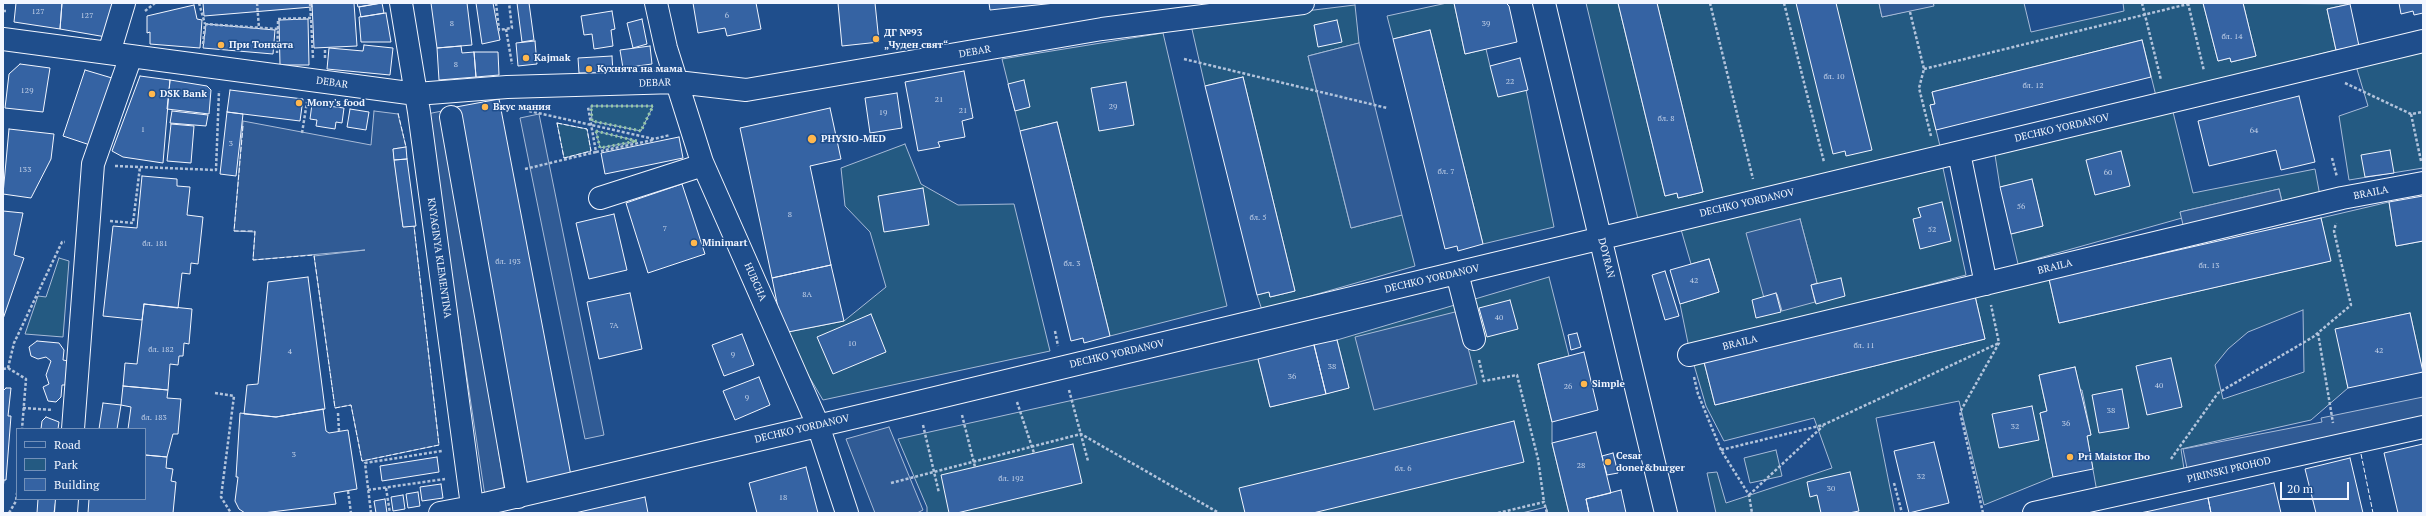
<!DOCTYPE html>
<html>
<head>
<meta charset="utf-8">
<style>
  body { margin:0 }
  #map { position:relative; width:2426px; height:516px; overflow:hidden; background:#1f4e8c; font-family:"PT Serif",serif }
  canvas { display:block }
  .frame { position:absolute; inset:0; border:4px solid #f2f6ff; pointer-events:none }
  .legend { position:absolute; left:16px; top:428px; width:130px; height:72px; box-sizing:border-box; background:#1f4e8c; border:1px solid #7391ba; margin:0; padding:5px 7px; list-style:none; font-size:12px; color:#f2f6ff }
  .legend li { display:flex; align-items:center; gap:8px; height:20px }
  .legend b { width:20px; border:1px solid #7391ba }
  .scale { position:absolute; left:2280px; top:482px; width:69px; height:18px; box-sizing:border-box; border:2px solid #f2f6ff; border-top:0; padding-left:5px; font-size:12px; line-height:14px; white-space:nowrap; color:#f2f6ff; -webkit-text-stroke:3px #1f4e8c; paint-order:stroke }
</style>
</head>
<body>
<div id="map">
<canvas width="2426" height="516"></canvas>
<div class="frame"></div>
<ul class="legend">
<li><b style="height:5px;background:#1f4e8c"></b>Road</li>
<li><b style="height:11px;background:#245a82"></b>Park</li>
<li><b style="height:11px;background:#3563a3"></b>Building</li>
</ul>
<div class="scale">20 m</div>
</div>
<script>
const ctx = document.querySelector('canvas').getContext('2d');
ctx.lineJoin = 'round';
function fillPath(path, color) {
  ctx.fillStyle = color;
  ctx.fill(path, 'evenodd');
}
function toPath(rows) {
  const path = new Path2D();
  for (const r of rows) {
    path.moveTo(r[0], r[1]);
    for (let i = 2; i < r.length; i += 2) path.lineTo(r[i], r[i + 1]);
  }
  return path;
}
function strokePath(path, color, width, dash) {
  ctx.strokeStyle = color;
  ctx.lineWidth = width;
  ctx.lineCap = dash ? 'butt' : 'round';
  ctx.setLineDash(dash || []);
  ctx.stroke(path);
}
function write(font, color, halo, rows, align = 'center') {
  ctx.font = font + ' "PT Serif",serif';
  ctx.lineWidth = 3;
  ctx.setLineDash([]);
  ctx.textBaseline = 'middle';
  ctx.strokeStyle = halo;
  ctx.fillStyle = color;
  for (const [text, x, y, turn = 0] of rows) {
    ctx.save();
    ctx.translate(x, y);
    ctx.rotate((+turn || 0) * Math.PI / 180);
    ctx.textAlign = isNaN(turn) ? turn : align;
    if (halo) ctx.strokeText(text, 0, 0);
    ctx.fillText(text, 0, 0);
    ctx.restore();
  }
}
const green = toPath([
  [1447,3,1454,3,1465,54,1486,49,1490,66,1526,90,1554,227,1483,244,1430,30,1393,39,1387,16,1447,3],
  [1586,3,1618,3,1665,196,1677,193,1678,198,1703,192,1657,3,1879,3,1882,17,1934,5,1933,3,2024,3,2031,32,2124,11,2123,3,2203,3,2218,61,2230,58,2231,62,2256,56,2243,3,2350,4,2327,9,2336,50,2156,96,2142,40,1932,92,1935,104,1930,105,1940,146,1638,219,1586,3],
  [1355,5,1359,43,1308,56,1351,228,1402,215,1415,266,1262,310,1257,295,1269,292,1270,297,1295,291,1243,77,1205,86,1191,25,1355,5],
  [1163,33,1227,306,1110,336,1057,122,1020,131,1002,59,1163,33],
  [2423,51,2423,168,2349,180,2339,116,2368,106,2356,66,2423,51],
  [591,106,653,106,641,131,592,121,591,106],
  [2173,112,2193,193,2315,169,2320,196,2283,205,2279,189,2180,212,2182,218,2018,264,2011,234,2043,226,2032,180,2000,187,1995,155,2173,112],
  [557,123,587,129,591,151,564,158,557,123],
  [596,131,637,141,600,148,596,131],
  [905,144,921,184,958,205,1014,204,1050,351,823,400,783,333,844,321,886,287,870,232,845,206,841,168,905,144],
  [1943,168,1966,275,1689,348,1680,304,1719,292,1709,259,1691,264,1680,226,1943,168],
  [1800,219,1817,283,1811,285,1782,311,1777,294,1764,298,1800,219],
  [2389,202,2396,246,2423,241,2423,373,2410,313,2336,329,2348,388,2311,420,2181,449,2184,469,2097,492,2087,436,2091,435,2082,390,2080,390,2075,367,2039,375,2047,411,2040,413,2053,477,1984,505,1959,401,1876,418,1895,513,1716,513,1707,473,1717,472,1726,503,1832,468,1814,418,1724,441,1706,406,1694,365,1704,362,1715,405,1985,339,1975,296,2049,279,2059,323,2330,261,2321,218,2389,202],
  [2303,310,2304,372,2223,399,2215,365,2228,349,2248,332,2303,310],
  [59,258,69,261,63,337,25,334,38,296,46,297,59,258],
  [1549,277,1569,356,1538,364,1552,422,1552,443,1569,513,1548,513,1546,507,1522,513,927,513,927,507,898,439,1258,359,1270,407,1349,388,1337,340,1549,277],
  [1776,450,1782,476,1750,483,1744,458,1776,450]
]);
fillPath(green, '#245a82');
strokePath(green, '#a8bbd7', 1);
const parking = toPath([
  [1879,3,1933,3,1934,6,1882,17,1879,3],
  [1359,43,1402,215,1351,228,1308,56,1359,43],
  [447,110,505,493,485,496,427,114,447,110],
  [374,111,398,114,406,147,393,149,403,227,414,226,439,445,362,461,351,405,335,408,314,256,365,250,253,260,255,232,234,231,243,121,371,145,374,111],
  [539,114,604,435,585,439,520,118,539,114],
  [2279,189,2283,206,2184,229,2180,212,2279,189],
  [1800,219,1817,283,1811,285,1815,302,1782,311,1777,294,1764,298,1746,233,1800,219],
  [1459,311,1477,384,1374,410,1355,337,1459,311],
  [2423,397,2423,418,2187,468,2183,449,2322,422,2321,418,2423,397],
  [889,427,923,510,917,513,875,513,846,439,889,427]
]);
fillPath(parking, '#305b95');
strokePath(parking, '#a8bbd7', 1);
const building = toPath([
  [16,3,62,3,60,29,14,22,16,3],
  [62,3,117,3,106,37,60,29,62,3],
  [203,3,311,3,312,7,204,16,203,3],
  [312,3,354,3,357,46,314,48,312,3],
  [357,3,381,3,358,7,357,3],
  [382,3,384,13,361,17,359,7,382,3],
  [431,3,467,3,472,45,437,48,431,3],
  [476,3,493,3,500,40,482,44,476,3],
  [517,3,529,3,534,40,522,42,517,3],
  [693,3,756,3,761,29,727,36,725,28,698,33,693,3],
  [838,3,875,3,879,42,842,46,838,3],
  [989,3,1055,3,990,10,989,3],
  [1454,3,1506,3,1509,6,1517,42,1465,54,1454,3],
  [1618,3,1657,3,1703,192,1678,198,1677,193,1665,196,1618,3],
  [1796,3,1836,3,1872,150,1846,156,1845,151,1833,154,1796,3],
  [2203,3,2243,3,2256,56,2231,62,2230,58,2218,61,2203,3],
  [2399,3,2423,3,2423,13,2414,15,2413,11,2401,14,2399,3],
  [2350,4,2359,46,2336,50,2327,9,2350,4],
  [194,5,197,19,202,20,200,48,150,44,150,32,147,33,147,16,194,5],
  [612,11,615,29,611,30,613,46,594,49,592,34,584,35,581,16,612,11],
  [386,13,391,42,361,42,359,17,386,13],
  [308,19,309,65,280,65,279,20,308,19],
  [642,19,647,44,633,48,627,23,642,19],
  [1337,20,1342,42,1318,47,1314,25,1337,20],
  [206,24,275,30,273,54,203,48,206,24],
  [1430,30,1483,244,1458,251,1457,246,1445,249,1393,39,1430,30],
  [2142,40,2151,77,1936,130,1930,105,1935,104,1932,92,2142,40],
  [535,41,537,64,518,66,516,43,535,41],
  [364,45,393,48,390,75,327,69,329,48,363,51,364,45],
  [461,46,462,53,474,52,476,77,439,80,437,48,461,46],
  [650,46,652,64,623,68,620,50,650,46],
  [474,52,498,52,499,75,476,77,474,52],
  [612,56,613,73,579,73,578,58,612,56],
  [1520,58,1528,90,1498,97,1490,66,1520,58],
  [20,64,50,68,43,112,5,108,9,74,20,64],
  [85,70,112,78,90,145,63,136,85,70],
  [964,71,973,118,962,121,965,137,938,142,940,147,918,151,905,82,964,71],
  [140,76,170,80,163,163,123,157,112,151,140,76],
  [1243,77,1295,291,1270,297,1269,292,1257,295,1205,86,1243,77],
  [170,80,207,86,211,90,209,114,167,109,170,80],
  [1024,80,1030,107,1015,111,1008,84,1024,80],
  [1126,82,1134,125,1099,131,1091,88,1126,82],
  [230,90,303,99,300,121,227,112,230,90],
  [897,93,902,128,870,133,865,98,897,93],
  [2299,96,2315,162,2281,170,2276,150,2209,166,2198,121,2299,96],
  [499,99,572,481,528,489,456,107,499,99],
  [312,104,344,108,342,123,336,122,335,129,316,126,317,120,310,119,312,104],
  [830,108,841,159,810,166,831,265,772,278,740,128,830,108],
  [350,109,369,112,366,130,347,127,350,109],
  [172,111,208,115,206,126,170,123,172,111],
  [227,112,243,114,236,176,220,174,227,112],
  [1057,122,1110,336,1084,343,1083,338,1071,341,1020,131,1057,122],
  [171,124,194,126,191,163,167,161,171,124],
  [9,129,54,134,51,159,31,198,3,194,9,129],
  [679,137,683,158,605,174,601,153,679,137],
  [406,147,407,159,394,160,393,149,406,147],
  [2390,150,2394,173,2365,177,2361,155,2390,150],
  [2121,151,2130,186,2095,195,2086,160,2121,151],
  [407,159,416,226,403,227,394,160,407,159],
  [142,176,177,179,177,186,190,187,187,215,203,217,198,264,191,263,190,274,182,273,178,308,144,304,142,320,103,316,113,226,137,228,142,176],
  [2032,179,2043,226,2011,234,2000,187,2032,179],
  [682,184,705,254,648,273,626,203,682,184],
  [923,188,929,225,884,232,878,196,923,188],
  [2423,196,2423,241,2396,246,2389,202,2423,196],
  [1942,202,1951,241,1920,249,1913,219,1921,217,1918,208,1942,202],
  [3,211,23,213,14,255,24,258,3,319,3,211],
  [614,214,627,270,589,279,576,223,614,214],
  [2321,218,2331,261,2059,323,2049,279,2321,218],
  [1709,259,1719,292,1680,304,1670,270,1709,259],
  [831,265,844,321,783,333,772,278,831,265],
  [1665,271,1679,316,1665,320,1652,275,1665,271],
  [308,277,325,409,276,417,244,414,247,385,258,384,268,282,308,277],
  [1841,278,1845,296,1816,304,1811,285,1841,278],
  [630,293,642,349,599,359,587,302,630,293],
  [1776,293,1781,312,1756,318,1752,300,1776,293],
  [1975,296,1985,339,1715,405,1704,362,1975,296],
  [1510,300,1518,329,1487,337,1479,308,1510,300],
  [144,304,192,309,189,344,184,343,183,356,179,356,178,365,170,364,168,390,123,386,125,363,137,364,144,304],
  [2410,313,2423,372,2348,388,2335,329,2410,313],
  [871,314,886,352,833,374,817,337,871,314],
  [1577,333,1581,347,1571,350,1568,335,1577,333],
  [742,334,754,365,724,376,712,345,742,334],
  [1337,340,1349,388,1326,394,1314,345,1337,340],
  [37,341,59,343,64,350,63,360,68,361,65,385,62,385,61,397,56,402,48,401,43,387,49,384,46,375,51,361,46,357,38,359,31,356,29,347,37,341],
  [1314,345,1326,394,1270,407,1258,359,1314,345],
  [1584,352,1598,410,1552,422,1538,364,1584,352],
  [2171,358,2182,407,2147,415,2136,366,2171,358],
  [2075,367,2091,435,2087,436,2093,469,2053,477,2040,413,2047,411,2039,375,2075,367],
  [759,377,770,405,735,420,723,391,759,377],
  [123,386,168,390,167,398,181,399,178,434,173,434,167,457,145,455,145,429,128,429,131,407,121,405,123,386],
  [6,388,11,388,8,416,11,416,6,480,4,480,3,489,3,391,6,388],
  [2122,389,2129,428,2099,433,2092,395,2122,389],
  [103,403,121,405,117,429,99,429,103,403],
  [2032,406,2039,440,1999,448,1992,414,2032,406],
  [323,409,326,431,329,433,348,430,357,489,334,493,336,504,263,513,245,513,239,509,235,501,238,477,236,477,240,413,276,417,323,409],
  [46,417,59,422,58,429,41,429,42,421,46,417],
  [1514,421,1524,462,1313,513,1245,513,1239,488,1514,421],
  [1596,432,1611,493,1586,499,1589,513,1569,513,1552,443,1596,432],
  [1934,442,1949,503,1909,513,1894,451,1934,442],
  [1073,444,1082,483,957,513,949,513,941,475,1073,444],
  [2423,444,2423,513,2398,513,2384,453,2423,444],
  [1613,453,1618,473,1607,475,1602,456,1613,453],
  [145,455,167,457,166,468,173,469,171,481,176,482,173,513,88,513,89,499,145,499,145,455],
  [437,457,439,472,382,481,380,466,437,457],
  [2350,458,2363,513,2316,513,2305,469,2350,458],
  [806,467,818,513,757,513,749,483,806,467],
  [1850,472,1859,511,1849,513,1821,513,1817,495,1810,497,1807,482,1850,472],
  [2274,483,2281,513,2211,513,2208,498,2274,483],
  [441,484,443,498,422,501,420,487,441,484],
  [1621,490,1626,513,1589,513,1586,499,1621,490],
  [418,492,420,506,408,508,406,494,418,492],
  [403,495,405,509,393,511,391,497,403,495],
  [645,497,648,513,575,513,645,497],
  [2208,498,2211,513,2140,513,2150,511,2208,498],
  [38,499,56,499,54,513,37,513,38,499],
  [385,499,387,513,376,513,374,501,385,499]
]);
fillPath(building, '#3563a3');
strokePath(building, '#f2f6ff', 1);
const minor = toPath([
  [401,3,419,112,473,513],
  [656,3,666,48,702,162,818,425,847,513],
  [1544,3,1666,513],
  [3,39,416,94,507,87,677,82,746,90,1102,29,1303,3],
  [109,53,124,3],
  [451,117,518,497],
  [1959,153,1986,284],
  [600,198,703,165],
  [1457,273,1474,339],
  [1689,355,2342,198,2423,183],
  [73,429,93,164,131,56],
  [66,513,67,499],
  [440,513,472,507,877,412,2423,41],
  [2034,513,2423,427]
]);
strokePath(minor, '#f2f6ff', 24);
strokePath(toPath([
  [199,3,205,24],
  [257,3,259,28],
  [310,3,311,18],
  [496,3,499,30,512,28,509,3],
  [1710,3,1753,179],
  [1784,3,1824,162],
  [2142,3,2161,80],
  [2188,3,2204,71],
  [4,11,6,11],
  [145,11,155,3],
  [1910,12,1924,69,1919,88,1931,136],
  [278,29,278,19,311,18,313,58],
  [506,29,512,64],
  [203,44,205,24,278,29,277,53],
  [325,58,325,48],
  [1184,59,1387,108],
  [1924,69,2188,4],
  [2345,83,2411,114,2423,112],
  [529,111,654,139,670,135],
  [2411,114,2421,161],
  [302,133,307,102],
  [596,152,653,140],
  [2332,158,2337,177],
  [115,166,216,170,219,91],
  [525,169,596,152,588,107],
  [110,221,133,223,140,167],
  [1055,331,1058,346],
  [2318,333,2333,423],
  [1479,360,1484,381,1517,375,1538,459,1544,502],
  [8,368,26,379,22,429],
  [3,369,8,368,14,343,62,242,65,242],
  [1694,377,1698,394,1721,450,1749,495,1752,513],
  [1069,390,1088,461],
  [215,393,234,396,221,497,231,513],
  [1017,402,1034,453],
  [23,408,53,410],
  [338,413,339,431],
  [962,415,975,467],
  [923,425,939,493],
  [1721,450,1823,425,1999,343],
  [2171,459,2218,393,2313,337,2351,305,2334,231,2336,223],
  [891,483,1081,434,1219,513],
  [1894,483,1902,513],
  [386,488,390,513],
  [368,490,445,479],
  [348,491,351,513],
  [1749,495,1823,426],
  [9,513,16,501,17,493],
  [371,513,365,463,442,451],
  [1498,513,1544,502,1547,513],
  [1983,513,1960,412,1999,343,1991,305]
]), '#b3c4dc', 2.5, [3, 2]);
strokePath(minor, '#1f4e8c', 22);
strokePath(toPath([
  [591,106,653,106,641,131,592,121,591,106],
  [596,131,637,141,600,148,596,131]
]), '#97c8a6', 3, [2, 3]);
strokePath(toPath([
  [398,113,406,147],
  [557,123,587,129,591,151,564,158,557,123],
  [243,126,234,231,255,231,253,260,314,255,335,408,351,405,362,461,439,445,414,226],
  [2361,454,2373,513]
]), '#f2f6ff', 1, [5, 2]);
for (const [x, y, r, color] of [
  [876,39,4,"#ffb74d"],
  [221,45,4,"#ffb74d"],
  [526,58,4,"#ffb74d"],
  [589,69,4,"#ffb74d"],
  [152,94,4,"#ffb74d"],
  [299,103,4,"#ffb74d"],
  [485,107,4,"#ffb74d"],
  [812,139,5,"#ffb74d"],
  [694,243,4,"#ffb74d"],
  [1584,384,4,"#ffb74d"],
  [2070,457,4,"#ffb74d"],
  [1608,462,4,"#ffb74d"]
]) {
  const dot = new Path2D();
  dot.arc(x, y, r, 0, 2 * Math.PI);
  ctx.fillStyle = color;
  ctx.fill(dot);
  strokePath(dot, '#1f4e8c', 1.5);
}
write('8px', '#c3d1e8', null, [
  ["127",38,12],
  ["127",87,16],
  ["6",727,16],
  ["8",452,24],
  ["39",1486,24],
  ["бл. 14",2232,37],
  ["8",456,65],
  ["бл. 10",1834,77],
  ["22",1510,82],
  ["бл. 12",2033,86],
  ["129",27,91],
  ["21",939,100],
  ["29",1113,107],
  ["21",963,111],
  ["19",883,113],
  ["бл. 8",1666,119],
  ["1",143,130],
  ["64",2254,131],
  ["3",231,144],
  ["133",25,170],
  ["бл. 7",1446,172],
  ["60",2108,173],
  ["56",2021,207],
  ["8",790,215],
  ["бл. 5",1258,218],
  ["7",665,229],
  ["52",1932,230],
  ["бл. 181",155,244],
  ["бл. 193",508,262],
  ["бл. 3",1072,264],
  ["бл. 13",2209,266],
  ["42",1694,281],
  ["8А",807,295],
  ["40",1499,318],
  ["7А",614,326],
  ["10",852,344],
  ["бл. 11",1864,346],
  ["бл. 182",161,350],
  ["42",2379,351],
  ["4",290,352],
  ["9",733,355],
  ["38",1332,367],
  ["36",1292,377],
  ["40",2159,386],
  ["26",1568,387],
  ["9",747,398],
  ["38",2111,411],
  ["бл. 183",154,418],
  ["36",2066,424],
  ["32",2015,427],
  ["3",294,455],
  ["28",1581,466],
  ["бл. 6",1403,469],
  ["32",1921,477],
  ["бл. 192",1011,479],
  ["30",1831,489],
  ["18",783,498]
]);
write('bold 10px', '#f2f6ff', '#1f4e8c', [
  ["ДГ №93",884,33],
  ["„Чуден свят“",884,45],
  ["При Тонката",229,45],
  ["Kajmak",534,58],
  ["Кухнята на мама",597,69],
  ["DSK Bank",160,94],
  ["Mony's food",307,103],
  ["Вкус мания",493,107],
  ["PHYSIO-MED",821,139],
  ["Minimart",702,243],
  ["Simple",1592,384],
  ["Cesar",1616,456],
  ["doner&burger",1616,468],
  ["Pri Maistor Ibo",2078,457]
], 'left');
write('10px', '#f2f6ff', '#1f4e8c', [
  ["DEBAR",975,52,-10],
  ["DEBAR",332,83,8],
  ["DEBAR",655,83,-2],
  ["DECHKO YORDANOV",2062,128,-13],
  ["BRAILA",2371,193,-11],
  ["DECHKO YORDANOV",1747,203,-13],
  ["KNYAGINYA KLEMENTINA",439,258,82],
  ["DOYRAN",1606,258,76],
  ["BRAILA",2055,267,-14],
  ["DECHKO YORDANOV",1432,279,-13],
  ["HUBCHA",755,282,66],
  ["BRAILA",1740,343,-14],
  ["DECHKO YORDANOV",1117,354,-13],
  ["DECHKO YORDANOV",802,429,-13],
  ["PIRINSKI PROHOD",2229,470,-13]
]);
</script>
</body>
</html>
